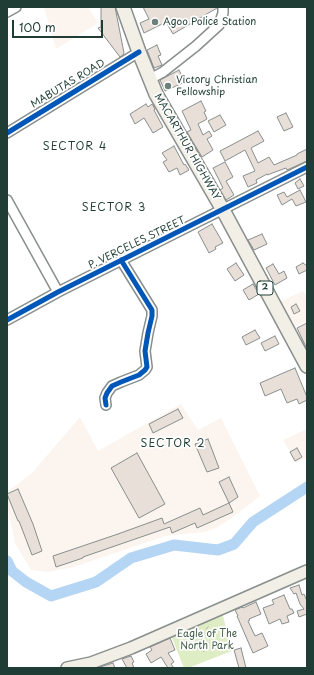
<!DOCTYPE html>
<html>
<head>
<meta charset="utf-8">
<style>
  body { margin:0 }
  #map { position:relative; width:314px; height:675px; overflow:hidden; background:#fff; font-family:"Playpen Sans",sans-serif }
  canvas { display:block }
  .frame { position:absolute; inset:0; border:8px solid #1f3d34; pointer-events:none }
  .scale { position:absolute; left:12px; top:20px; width:91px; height:18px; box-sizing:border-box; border:2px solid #1f3d34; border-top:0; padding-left:5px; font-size:12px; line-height:14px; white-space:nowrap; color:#1f3d34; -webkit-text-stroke:3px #fff; paint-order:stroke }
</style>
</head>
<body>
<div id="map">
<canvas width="314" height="675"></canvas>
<div class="frame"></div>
<div class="scale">100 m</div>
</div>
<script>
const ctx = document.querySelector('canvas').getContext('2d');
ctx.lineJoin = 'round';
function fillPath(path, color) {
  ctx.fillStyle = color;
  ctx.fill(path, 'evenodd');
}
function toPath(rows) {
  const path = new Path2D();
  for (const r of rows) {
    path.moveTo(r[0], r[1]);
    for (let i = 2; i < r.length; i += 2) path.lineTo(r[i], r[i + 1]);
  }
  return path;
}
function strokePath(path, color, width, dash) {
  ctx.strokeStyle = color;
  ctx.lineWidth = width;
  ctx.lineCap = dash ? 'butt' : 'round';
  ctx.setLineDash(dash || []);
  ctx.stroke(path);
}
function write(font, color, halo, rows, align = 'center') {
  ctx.font = font + ' "Playpen Sans",sans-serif';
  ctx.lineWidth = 3.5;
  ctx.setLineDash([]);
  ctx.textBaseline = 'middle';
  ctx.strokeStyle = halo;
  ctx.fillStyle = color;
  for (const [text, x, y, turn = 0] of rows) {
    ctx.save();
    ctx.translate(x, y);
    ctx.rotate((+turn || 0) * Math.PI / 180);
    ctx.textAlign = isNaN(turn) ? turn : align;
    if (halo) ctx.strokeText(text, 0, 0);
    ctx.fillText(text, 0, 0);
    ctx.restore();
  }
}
fillPath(toPath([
  [44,7,88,7,98,23,56,49],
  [303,291,307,297,307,321,295,327,279,302],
  [181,404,198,430,221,418,260,496,232,518,216,528,204,532,165,536,74,567,48,572,31,570,15,543,7,505,7,492,32,473,80,417,98,451],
  [307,429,307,458,296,463,283,440]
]), '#fcf5ef');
fillPath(toPath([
  [222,612,232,651,188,668,184,668,170,633]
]), '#dfedc5');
strokePath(toPath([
  [7,561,12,571,26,582,51,596,96,582,131,558,174,545,218,550,234,544,253,522,307,487]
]), '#b5d5f4', 11);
const building = toPath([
  [101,7,115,7,124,53,123,55,120,57,98,28,101,27,101,7],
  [143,7,217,7,217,8,173,34,166,22,144,33,140,23,149,19,143,7],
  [157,45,161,55,158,56,162,65,154,68,147,50,157,45],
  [179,70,185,82,165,91,160,80,179,70],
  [201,101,206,111,204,112,207,119,198,124,203,135,209,131,212,136,207,139,213,150,202,157,187,132,191,130,182,111,201,101],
  [146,104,148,107,152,104,155,109,154,110,163,127,153,133,144,118,135,124,130,114,146,104],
  [286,113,293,127,284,131,277,117,286,113],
  [220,115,226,125,214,132,208,121,220,115],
  [258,131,264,141,251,148,258,163,269,157,274,165,297,155,297,154,307,149,307,161,287,170,286,168,267,175,267,174,256,180,257,183,248,187,243,176,255,171,245,150,225,161,220,151,258,131],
  [174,146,184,165,185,164,189,170,180,175,177,168,169,172,163,162,167,160,162,153,174,146],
  [225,162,233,177,226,181,234,195,226,200,220,190,223,188,213,168,225,162],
  [300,179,304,186,298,189,295,183,300,179],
  [300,190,306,202,296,206,292,199,282,205,277,195,284,192,287,197,300,190],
  [212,224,223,243,215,247,216,249,209,253,198,232,212,224],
  [262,234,267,244,254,250,248,240,262,234],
  [236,263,244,275,235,281,227,269,236,263],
  [303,263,307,266,307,270,299,274,296,267,303,263],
  [273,264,279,274,284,271,287,278,275,285,266,268,273,264],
  [253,284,259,294,249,300,243,290,253,284],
  [296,304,300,311,294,314,291,307,296,304],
  [307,323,307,349,297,328,307,323],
  [255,330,260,338,246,345,242,337,255,330],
  [275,336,279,344,265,351,261,343,275,336],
  [295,368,307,397,307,400,299,404,297,399,287,403,281,389,265,396,260,383,295,368],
  [178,409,183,418,153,433,149,424,178,409],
  [208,439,219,468,207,472,195,444,208,439],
  [297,448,302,457,295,461,290,452,297,448],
  [137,453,165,504,139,518,111,468,137,453],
  [229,477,238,497,229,503,219,482,229,477],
  [18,489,33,524,42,551,32,555,19,521,18,521,7,494,18,489],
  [229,503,233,512,197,528,195,523,172,533,170,527,83,557,83,558,56,567,53,556,118,534,162,518,164,524,200,508,203,515,229,503],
  [299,585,302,595,304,594,307,601,307,614,299,617,297,611,304,609,300,604,296,593,294,594,290,588,299,585],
  [284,595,290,609,292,609,294,613,287,616,289,622,282,624,280,619,269,624,263,608,274,604,272,600,284,595],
  [256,602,261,614,249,619,250,620,248,621,255,636,262,633,268,646,253,653,237,616,238,616,235,610,242,607,243,608,256,602],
  [170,638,175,650,168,653,174,662,171,664,174,668,168,668,161,657,151,663,146,654,152,650,150,647,170,638],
  [241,648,246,668,239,668,234,650,241,648],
  [131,656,134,662,132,663,134,668,127,668,122,659,131,656],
  [113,663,115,668,100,668,100,667,113,663]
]);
fillPath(building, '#e7dfd8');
strokePath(building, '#898f8d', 1);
const minor = toPath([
  [7,12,16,7],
  [150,79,163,72,196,46,219,25,223,13,223,7],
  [7,133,139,52],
  [7,200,58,292],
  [7,320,58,292,307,167],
  [106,405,105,398,107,393,112,386,121,382,139,375,145,370,147,367,145,351,148,333,152,316,152,310,121,260]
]);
const major = toPath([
  [67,668,91,663,131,648,307,571]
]);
const highway = toPath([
  [123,7,139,52,156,94,223,210,307,366]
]);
strokePath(minor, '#898f8d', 12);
strokePath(major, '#898f8d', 14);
strokePath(highway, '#898f8d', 16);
strokePath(toPath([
  [200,641,203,642,204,644,202,647],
  [195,643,198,648,202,647,204,652],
  [182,649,190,642,195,642,200,641,206,635,205,632,207,628,211,624]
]), '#b6b9b8', 1, [4, 3]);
strokePath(minor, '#fff', 9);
strokePath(major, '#f2efe6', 11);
strokePath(highway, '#f2efe6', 13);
strokePath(toPath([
  [7,133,139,52],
  [7,320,58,292,307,167],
  [106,405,105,398,107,393,112,386,121,382,139,375,145,370,147,367,145,351,148,333,152,316,152,310,121,260]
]), '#0057b8', 5);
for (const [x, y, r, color] of [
  [155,22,4,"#6d817b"],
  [168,86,4,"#6d817b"]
]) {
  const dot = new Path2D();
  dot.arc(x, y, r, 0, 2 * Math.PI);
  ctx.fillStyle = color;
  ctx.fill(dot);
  strokePath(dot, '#fff', 1.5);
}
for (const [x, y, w] of [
  [265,288,16]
]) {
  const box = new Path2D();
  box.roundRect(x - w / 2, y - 7, w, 14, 3);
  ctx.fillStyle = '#fff';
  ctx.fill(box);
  strokePath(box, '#1f3d34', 1);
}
write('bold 9px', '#1f3d34', null, [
  ["2",265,288]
]);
write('10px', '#1f3d34', '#fff', [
  ["Agoo Police Station",163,22],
  ["Victory Christian",176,80],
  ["Fellowship",176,92]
], 'left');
write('10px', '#1f3d34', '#fff', [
  ["MABUTAS ROAD",68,84,-31],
  ["MACARTHUR HIGHWAY",187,147,60],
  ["P. VERCELES STREET",137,243,-26]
]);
write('10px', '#405d47', '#fff', [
  ["Eagle of The",207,634],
  ["North Park",207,646]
]);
ctx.letterSpacing = '1px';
write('11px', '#1f3d34', '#fff', [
  ["SECTOR 4",75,147],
  ["SECTOR 3",114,208],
  ["SECTOR 2",173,444]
]);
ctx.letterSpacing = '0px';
</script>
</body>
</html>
